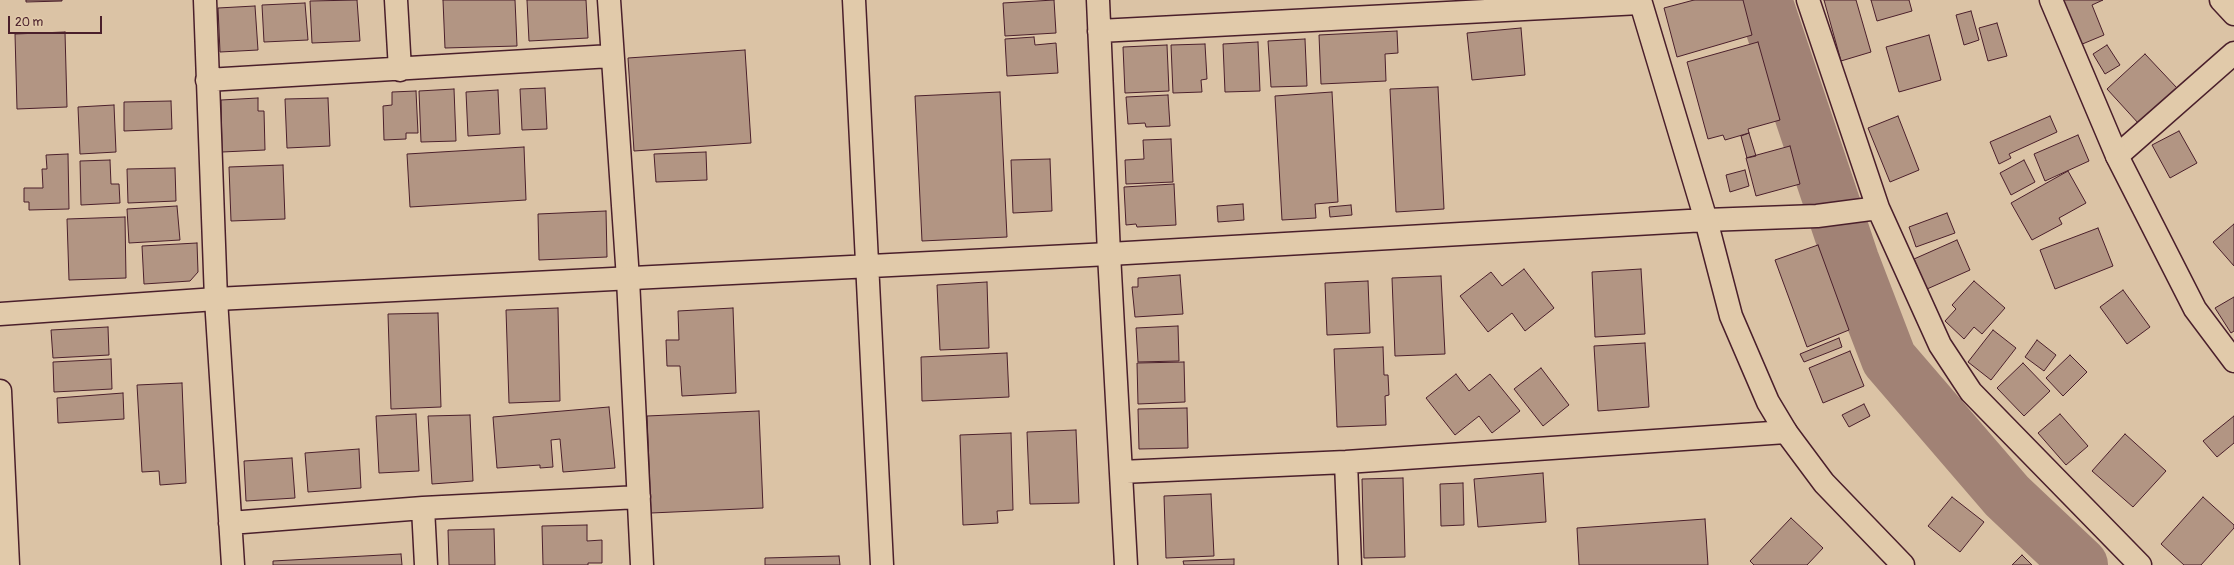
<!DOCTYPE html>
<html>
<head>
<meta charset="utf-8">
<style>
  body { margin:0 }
  #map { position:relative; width:2234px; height:565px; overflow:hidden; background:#dbc3a5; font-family:Pangolin,sans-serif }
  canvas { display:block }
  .scale { position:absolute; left:8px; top:16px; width:94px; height:18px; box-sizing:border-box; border:2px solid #4a1f2b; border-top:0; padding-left:5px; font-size:12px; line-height:14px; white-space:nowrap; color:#4a1f2b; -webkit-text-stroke:3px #e1caaa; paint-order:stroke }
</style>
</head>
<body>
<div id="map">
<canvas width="2234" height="565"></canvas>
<div class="scale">20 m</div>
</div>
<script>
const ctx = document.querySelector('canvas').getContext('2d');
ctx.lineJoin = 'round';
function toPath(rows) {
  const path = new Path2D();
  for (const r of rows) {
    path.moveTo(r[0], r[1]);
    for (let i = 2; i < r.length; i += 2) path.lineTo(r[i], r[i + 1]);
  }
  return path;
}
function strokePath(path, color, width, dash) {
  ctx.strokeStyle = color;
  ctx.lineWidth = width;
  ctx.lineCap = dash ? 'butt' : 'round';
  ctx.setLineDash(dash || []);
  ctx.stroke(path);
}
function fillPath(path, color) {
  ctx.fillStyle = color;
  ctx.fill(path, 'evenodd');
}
strokePath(toPath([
  [1764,0,1851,260,1889,359,2007,496,2080,565]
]), '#a18275', 56);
const building = toPath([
  [26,0,62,0,62,1,26,2,26,0],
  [357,0,360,41,312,43,310,1,357,0],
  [443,0,515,0,517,46,445,48,443,0],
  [527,0,586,0,588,38,529,41,527,0],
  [1054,0,1056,33,1005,36,1003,3,1054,0],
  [1694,0,1743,0,1752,35,1677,57,1664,8,1694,0],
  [1824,0,1856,0,1871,52,1841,61,1824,0],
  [1871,0,1909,0,1912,11,1877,21,1871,0],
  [2062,0,2103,0,2092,5,2104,35,2080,45,2062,0],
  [305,3,308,40,264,42,262,5,305,3],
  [255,6,258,50,220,52,218,8,255,6],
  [1971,11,1979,40,1964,45,1956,15,1971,11],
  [1997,23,2007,56,1988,61,1979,28,1997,23],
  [1521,28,1525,75,1472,80,1467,33,1521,28],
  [1397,31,1398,53,1385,54,1386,81,1321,84,1319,35,1397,31],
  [65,32,67,107,17,109,15,34,65,32],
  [1929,35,1941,80,1899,92,1886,47,1929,35],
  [1034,37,1035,45,1056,43,1058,73,1007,76,1005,39,1034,37],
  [1305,39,1307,86,1271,87,1268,41,1305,39],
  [1258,42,1260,91,1225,92,1223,44,1258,42],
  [1758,42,1780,120,1748,129,1749,133,1725,140,1723,135,1708,139,1687,62,1758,42],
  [1205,44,1207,79,1201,80,1202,92,1173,93,1171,45,1205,44],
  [1167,45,1169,91,1125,93,1123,47,1167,45],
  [2107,45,2120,65,2105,74,2093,54,2107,45],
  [745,50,751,143,634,151,628,58,745,50],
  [2145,54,2177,88,2139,124,2107,89,2145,54],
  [1438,87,1444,209,1396,212,1390,89,1438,87],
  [545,88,547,129,522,130,520,89,545,88],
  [454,89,456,141,421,142,419,91,454,89],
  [498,90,500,134,468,136,466,92,498,90],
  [416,91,418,133,406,133,406,139,384,140,383,106,392,105,392,92,416,91],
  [1000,92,1007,237,922,241,915,96,1000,92],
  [1332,92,1338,202,1315,204,1316,218,1282,220,1275,96,1332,92],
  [1168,95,1170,126,1146,127,1145,123,1128,124,1126,97,1168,95],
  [258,98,258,111,264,111,265,150,222,152,221,100,258,98],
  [328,98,330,146,287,148,285,99,328,98],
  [171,101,172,129,124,131,124,102,171,101],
  [114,105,116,152,80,154,78,107,114,105],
  [1898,116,1919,170,1890,182,1868,128,1898,116],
  [2050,116,2057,132,2009,154,2011,158,1999,164,1990,142,2050,116],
  [2179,131,2197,163,2170,178,2152,145,2179,131],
  [1749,133,1756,156,1747,158,1741,136,1749,133],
  [2078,135,2089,161,2045,181,2034,154,2078,135],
  [1171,139,1173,182,1126,184,1125,160,1144,159,1143,140,1171,139],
  [1790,146,1800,184,1756,196,1746,158,1790,146],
  [524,147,526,200,410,207,407,154,524,147],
  [706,152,707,180,656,182,654,154,706,152],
  [68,154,69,209,29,210,29,202,24,202,24,188,43,188,42,169,47,169,46,155,68,154],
  [1050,159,1052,211,1013,213,1011,160,1050,159],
  [110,160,111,184,119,184,120,203,81,205,80,161,110,160],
  [2024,160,2035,182,2011,195,2000,173,2024,160],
  [283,165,285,219,231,221,229,167,283,165],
  [175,168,176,201,128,203,127,169,175,168],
  [1745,170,1749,186,1730,192,1726,175,1745,170],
  [2068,171,2086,203,2059,218,2062,224,2032,240,2011,203,2068,171],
  [1174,184,1176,225,1137,227,1136,224,1126,225,1124,187,1174,184],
  [1243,204,1244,220,1218,222,1217,206,1243,204],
  [1351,205,1352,215,1330,217,1329,207,1351,205],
  [177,206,180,240,129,243,127,209,177,206],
  [606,211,607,257,539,260,538,214,606,211],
  [1947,213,1955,233,1916,247,1909,227,1947,213],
  [125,217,126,278,69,280,67,219,125,217],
  [2234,224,2234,266,2213,242,2234,224],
  [2098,228,2113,266,2055,289,2040,250,2098,228],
  [1957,240,1970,270,1927,289,1914,259,1957,240],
  [197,243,198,272,190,281,144,284,142,246,197,243],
  [1818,245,1849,330,1807,347,1775,260,1818,245],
  [1524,269,1554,308,1525,331,1512,313,1488,332,1460,296,1491,272,1502,286,1524,269],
  [1641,269,1645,334,1595,337,1592,272,1641,269],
  [1180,275,1183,314,1135,317,1132,287,1138,287,1138,278,1180,275],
  [1441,276,1445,354,1395,356,1392,278,1441,276],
  [1368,281,1370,333,1327,335,1325,283,1368,281],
  [1974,281,2005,308,1982,334,1974,327,1964,339,1945,321,1956,309,1952,305,1974,281],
  [987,282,989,348,940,350,937,285,987,282],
  [2123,290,2150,327,2127,344,2100,307,2123,290],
  [2234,297,2234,331,2231,333,2215,308,2234,297],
  [558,308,560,401,509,403,506,310,558,308],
  [733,308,736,393,682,396,680,366,667,366,666,340,679,340,678,311,733,308],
  [438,313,441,407,391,409,388,314,438,313],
  [1178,326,1179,361,1138,362,1136,328,1178,326],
  [108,327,109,355,53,358,51,330,108,327],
  [1993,330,2016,348,1991,380,1968,362,1993,330],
  [1839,338,1842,347,1804,362,1800,354,1839,338],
  [2037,340,2056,355,2044,371,2025,357,2037,340],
  [1645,343,1649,407,1598,411,1594,346,1645,343],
  [1383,347,1384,375,1388,375,1389,395,1385,396,1386,425,1337,427,1334,349,1383,347],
  [1850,351,1864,386,1823,403,1809,368,1850,351],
  [1007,353,1009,397,922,401,921,357,1007,353],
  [2070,355,2087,372,2063,396,2046,378,2070,355],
  [111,359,112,389,54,392,53,362,111,359],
  [1184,362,1185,402,1138,404,1137,363,1184,362],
  [2023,363,2050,391,2024,416,1997,388,2023,363],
  [1541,368,1569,405,1543,426,1514,389,1541,368],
  [1456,374,1469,391,1490,374,1520,411,1492,433,1479,416,1455,435,1426,398,1456,374],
  [182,383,186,483,160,485,159,471,142,472,137,385,182,383],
  [123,393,124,419,58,423,57,398,123,393],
  [1864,404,1870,416,1849,427,1842,415,1864,404],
  [609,407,615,468,563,472,560,439,551,440,553,467,540,468,540,465,497,468,493,417,609,407],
  [1187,408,1188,448,1139,449,1138,409,1187,408],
  [759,411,763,508,651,513,647,416,759,411],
  [416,414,419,471,379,473,376,416,416,414],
  [2060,414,2088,446,2066,465,2038,433,2060,414],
  [470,415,473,481,432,484,428,416,470,415],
  [2234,416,2234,443,2217,457,2203,441,2234,416],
  [1076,430,1079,503,1030,504,1027,432,1076,430],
  [1011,433,1013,510,997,511,998,523,963,525,960,435,1011,433],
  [2125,434,2166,471,2133,507,2092,471,2125,434],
  [359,449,361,488,308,492,305,453,359,449],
  [292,458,295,498,246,501,244,461,292,458],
  [1543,473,1546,522,1478,527,1474,479,1543,473],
  [1403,478,1405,557,1364,558,1362,479,1403,478],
  [1463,483,1464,525,1441,526,1440,484,1463,483],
  [1211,494,1214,556,1166,558,1164,496,1211,494],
  [1952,497,1984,522,1960,552,1928,526,1952,497],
  [2203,497,2234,525,2234,528,2201,565,2184,565,2161,544,2203,497],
  [1791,518,1823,548,1807,565,1754,565,1750,561,1791,518],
  [1705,519,1708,565,1579,565,1577,528,1705,519],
  [587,525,587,541,602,540,602,563,588,563,588,565,543,565,542,526,587,525],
  [494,529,495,565,449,565,448,530,494,529],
  [401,554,402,565,273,565,273,561,401,554],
  [2022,555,2032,565,2012,565,2022,555],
  [839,556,840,565,765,565,765,558,839,556],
  [1234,559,1234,565,1184,565,1183,561,1234,559]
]);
fillPath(building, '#b29583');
strokePath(building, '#4a1f2b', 1);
const street = toPath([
  [205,0,216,299,233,565],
  [396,0,400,70],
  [609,0,628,279,642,565],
  [1098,0,1109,254,1126,565],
  [1808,0,1878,208,1940,345,1971,392,2140,565],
  [2221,0,2234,14],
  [1099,31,1640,3],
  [207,80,611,56],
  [2117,156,2234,53],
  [1706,220,1817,216,1878,208],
  [1346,462,1350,565],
  [1121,472,1346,462,1786,432],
  [423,508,426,565],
  [230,523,423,508,639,497]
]);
const secondary = toPath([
  [854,0,882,565],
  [1640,0,1706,220,1731,316,1768,402,1786,432,1824,483,1903,565],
  [2051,0,2117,156,2195,309,2234,361],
  [0,314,216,299,1109,254,1706,220],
  [0,391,8,565]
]);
strokePath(street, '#4a1f2b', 25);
strokePath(secondary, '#4a1f2b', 25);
strokePath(street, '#e1caaa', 22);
strokePath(secondary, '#e1caaa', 22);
</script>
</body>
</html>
